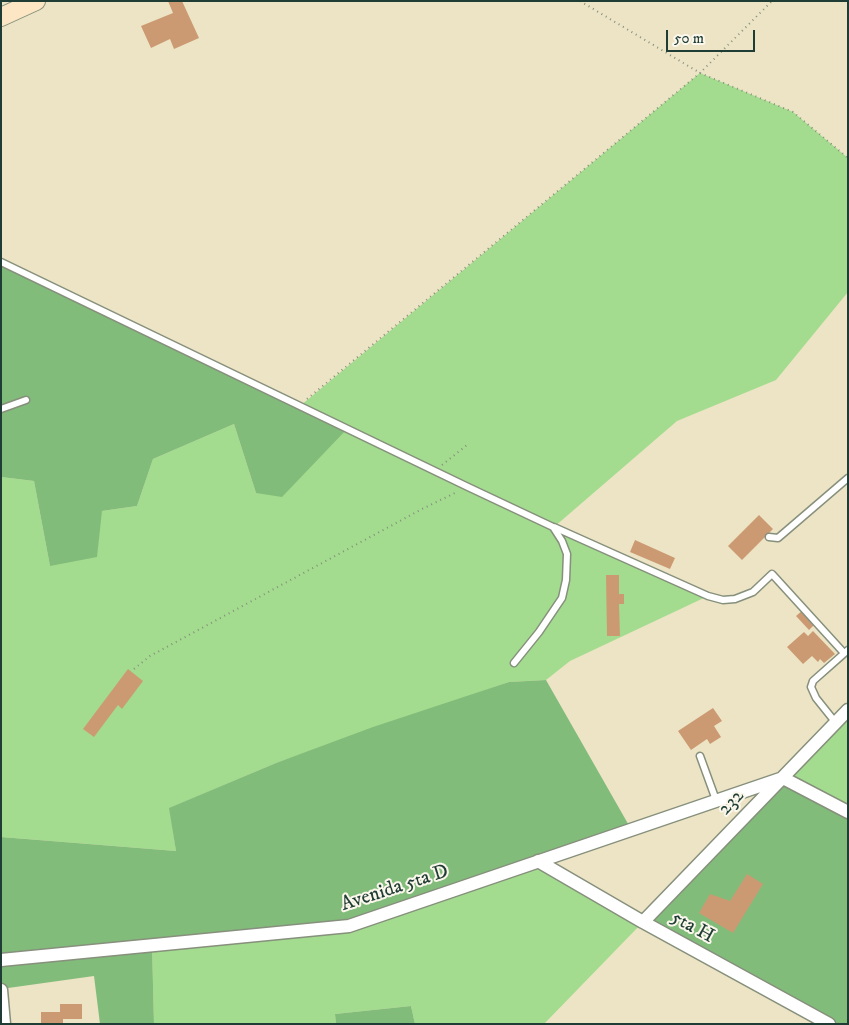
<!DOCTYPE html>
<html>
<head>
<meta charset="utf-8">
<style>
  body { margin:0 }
  #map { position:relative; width:849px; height:1025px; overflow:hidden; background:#ece4c5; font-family:"IM FELL DW Pica",serif }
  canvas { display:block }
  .frame { position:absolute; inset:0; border:2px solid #1f3d34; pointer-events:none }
  .scale { position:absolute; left:666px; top:30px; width:89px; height:22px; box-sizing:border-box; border:2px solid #1f3d34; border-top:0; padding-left:6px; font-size:15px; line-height:18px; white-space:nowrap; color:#1f3d34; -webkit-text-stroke:4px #fbf7ec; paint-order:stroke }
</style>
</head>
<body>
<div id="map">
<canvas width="849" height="1025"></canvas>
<div class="frame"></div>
<div class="scale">50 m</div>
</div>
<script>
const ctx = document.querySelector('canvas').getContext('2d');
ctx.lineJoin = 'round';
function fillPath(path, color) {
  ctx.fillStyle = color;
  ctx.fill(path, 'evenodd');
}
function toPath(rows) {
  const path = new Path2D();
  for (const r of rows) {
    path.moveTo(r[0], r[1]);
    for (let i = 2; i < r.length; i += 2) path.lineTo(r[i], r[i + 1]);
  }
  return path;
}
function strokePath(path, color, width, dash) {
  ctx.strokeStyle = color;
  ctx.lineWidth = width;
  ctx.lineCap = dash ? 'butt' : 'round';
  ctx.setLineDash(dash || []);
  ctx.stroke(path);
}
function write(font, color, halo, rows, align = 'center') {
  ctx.font = font + ' "IM FELL DW Pica",serif';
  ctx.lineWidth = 4;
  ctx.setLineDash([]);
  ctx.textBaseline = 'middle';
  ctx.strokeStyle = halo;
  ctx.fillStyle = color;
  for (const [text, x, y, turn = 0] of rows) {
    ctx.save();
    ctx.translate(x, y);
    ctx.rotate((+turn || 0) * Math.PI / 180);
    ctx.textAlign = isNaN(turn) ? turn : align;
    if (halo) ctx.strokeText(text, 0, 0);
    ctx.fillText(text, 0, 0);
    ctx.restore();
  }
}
fillPath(toPath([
  [700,73,793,112,848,158,848,292,776,380,677,421,554,527,708,596,570,661,546,680,509,682,276,763,170,808,176,851,1,837,1,477,34,481,50,566,102,511,137,506,153,459,234,424,256,493,300,406],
  [848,710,848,812,783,778],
  [538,861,643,922,544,1024,415,1024,411,1006,335,1014,336,1024,154,1024,152,945]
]), '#a3dc8f');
fillPath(toPath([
  [1,262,347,429,282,497,256,493,234,424,153,459,137,506,102,511,97,557,50,566,34,481,1,477],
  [546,680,631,829,349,926,152,945,154,1024,100,1024,94,976,1,989,1,837,176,851,169,808,276,763,373,727,509,682],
  [783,778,848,812,848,1024,829,1024,643,922],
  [411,1006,415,1024,336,1024,335,1014]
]), '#82bc7a');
fillPath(toPath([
  [168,1,182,1,199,38,174,49,170,39,151,48,141,26,173,13],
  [759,515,773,529,742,560,728,546],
  [635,540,675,558,670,569,630,552],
  [606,575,619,575,619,594,624,594,624,604,619,604,620,636,607,636],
  [803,610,816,623,809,630,796,616],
  [813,631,835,654,824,663,820,659,818,662,812,656,803,664,787,647,804,632,808,636],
  [128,669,143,681,122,709,118,705,94,737,83,729],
  [713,708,722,721,714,726,721,737,710,744,707,739,691,750,678,731],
  [747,874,763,884,733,933,699,913,710,894,730,901],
  [60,1004,82,1004,82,1019,63,1019,63,1024,41,1024,41,1012,60,1012]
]), '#cc9a72');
const lane = toPath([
  [1,262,468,487,553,527,562,541,567,554,566,580,562,598,539,632,514,663],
  [1,409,26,400],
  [554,527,708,596,723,600,735,599,753,592,772,574,844,653],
  [769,537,778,538,848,478],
  [836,723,816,698,811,687,813,681,848,650],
  [700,756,716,800]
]);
const street = toPath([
  [538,861,643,922,829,1024],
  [643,922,848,710],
  [1,960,349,926,783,778,848,812],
  [1,990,4,1024]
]);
const secondary = toPath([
  [1,17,36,1]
]);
strokePath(lane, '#86907c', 9);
strokePath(street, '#86907c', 15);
strokePath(secondary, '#86907c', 20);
strokePath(toPath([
  [580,1,700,73,793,112,848,158],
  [307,399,700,73,772,1],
  [442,465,467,445],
  [134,669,150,656,422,509,457,492]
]), '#86907c', 2, [1, 4]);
strokePath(lane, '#fff', 6);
strokePath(street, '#fff', 12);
strokePath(secondary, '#fce6c4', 18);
write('20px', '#1f3d34', '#fbf7ec', [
  ["232",732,803,-46],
  ["Avenida 5ta D",395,889,-18],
  ["5ta H",692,928,29]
]);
</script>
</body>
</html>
